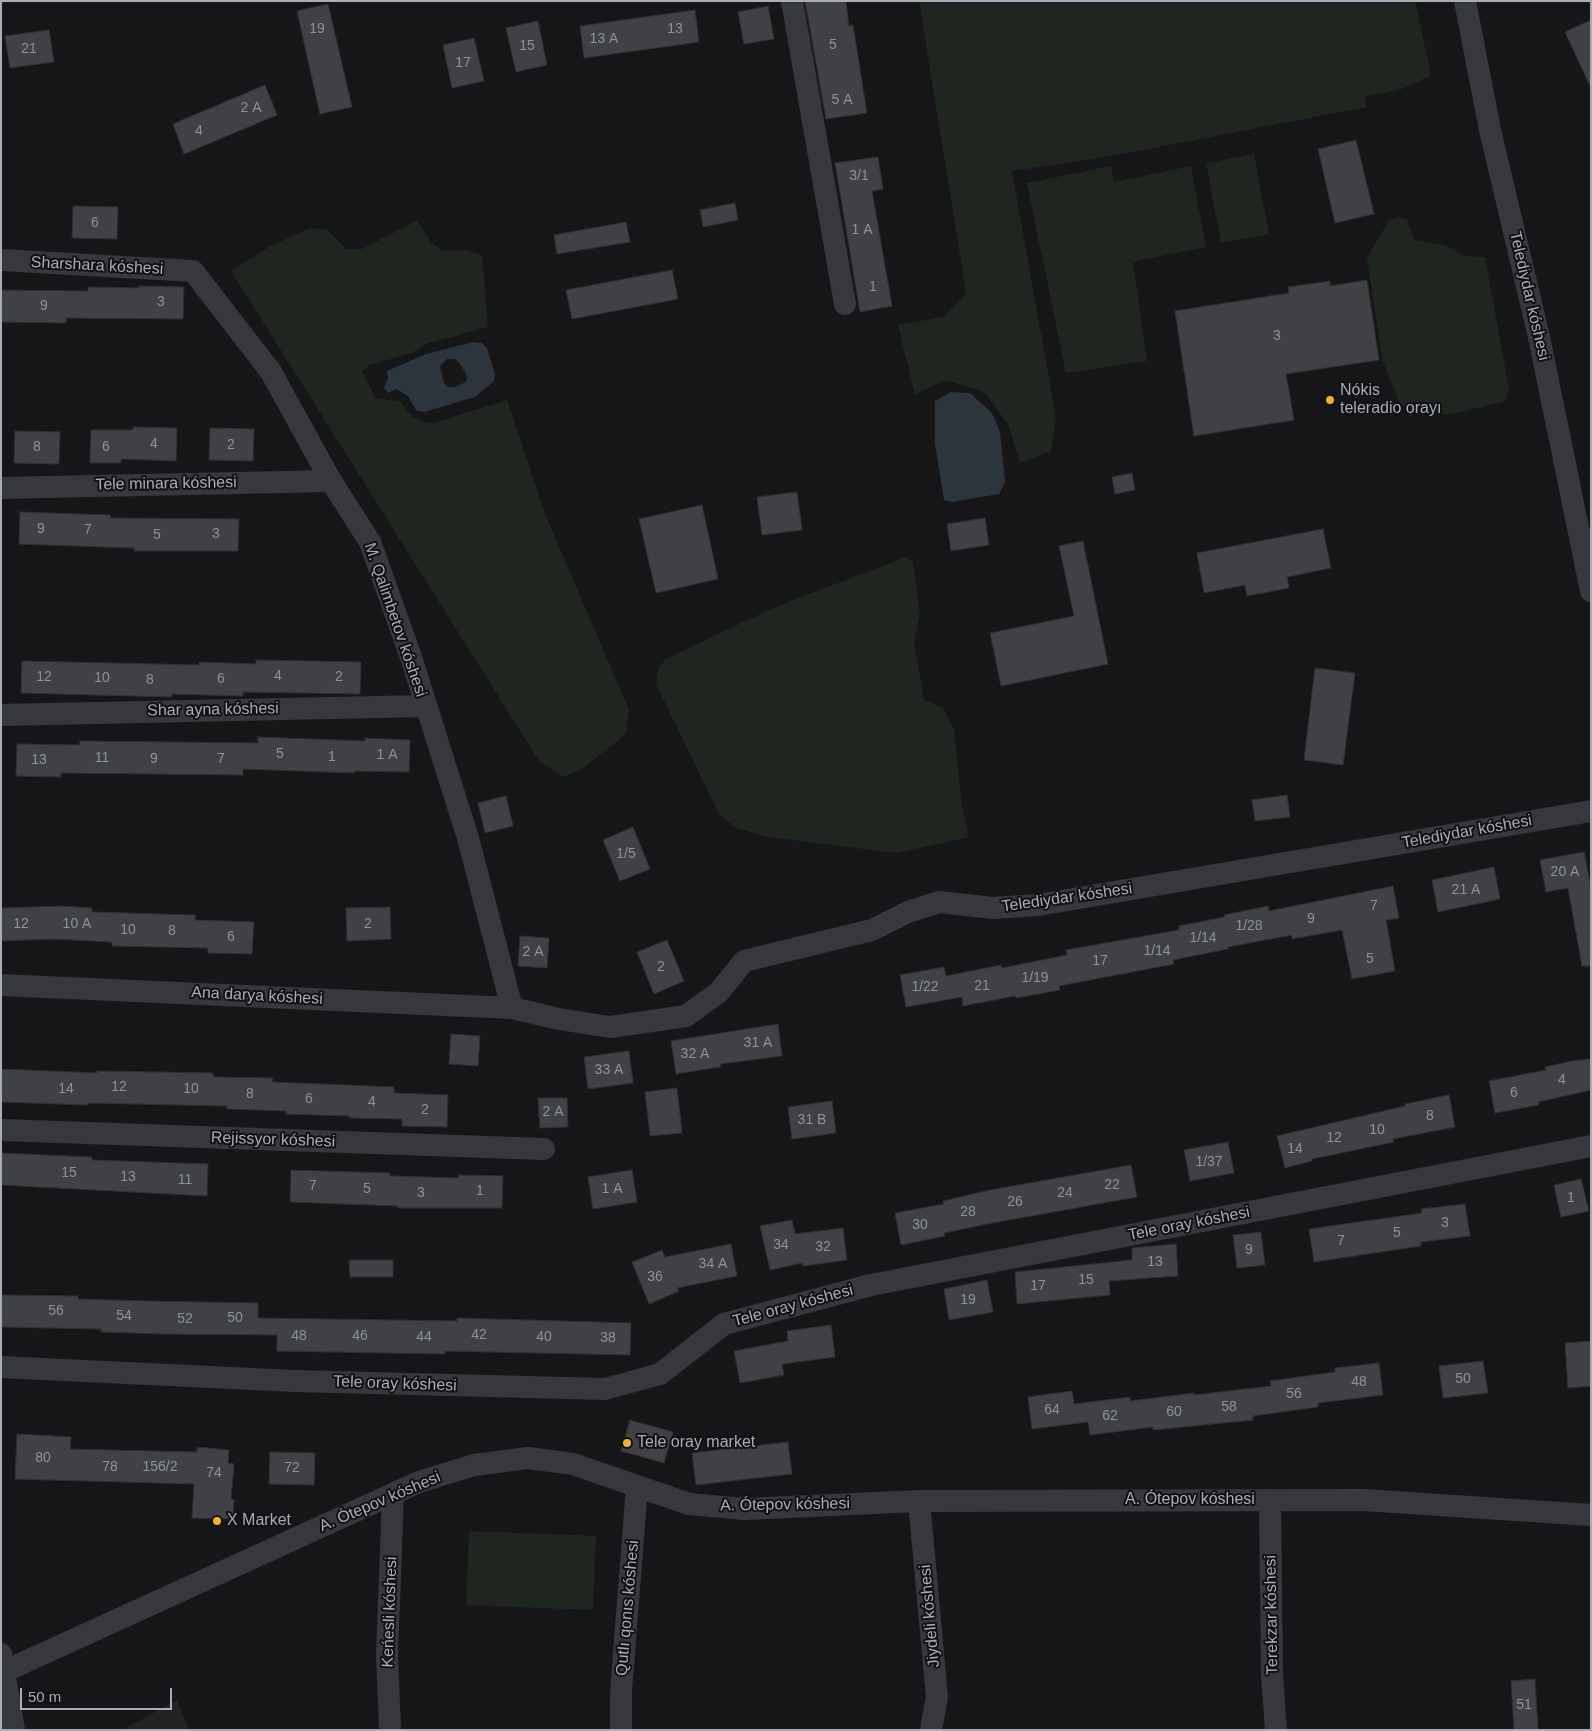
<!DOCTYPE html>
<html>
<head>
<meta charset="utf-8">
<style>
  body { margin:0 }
  #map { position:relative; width:1592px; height:1731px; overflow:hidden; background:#161618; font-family:Arial,sans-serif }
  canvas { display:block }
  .frame { position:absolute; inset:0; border:2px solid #a8adb8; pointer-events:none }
  .scale { position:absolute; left:20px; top:1688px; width:152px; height:22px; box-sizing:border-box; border:2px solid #a8adb8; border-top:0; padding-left:6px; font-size:15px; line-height:18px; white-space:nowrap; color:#a8adb8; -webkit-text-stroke:4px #111113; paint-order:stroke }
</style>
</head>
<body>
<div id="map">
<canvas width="1592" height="1731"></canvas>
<div class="frame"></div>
<div class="scale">50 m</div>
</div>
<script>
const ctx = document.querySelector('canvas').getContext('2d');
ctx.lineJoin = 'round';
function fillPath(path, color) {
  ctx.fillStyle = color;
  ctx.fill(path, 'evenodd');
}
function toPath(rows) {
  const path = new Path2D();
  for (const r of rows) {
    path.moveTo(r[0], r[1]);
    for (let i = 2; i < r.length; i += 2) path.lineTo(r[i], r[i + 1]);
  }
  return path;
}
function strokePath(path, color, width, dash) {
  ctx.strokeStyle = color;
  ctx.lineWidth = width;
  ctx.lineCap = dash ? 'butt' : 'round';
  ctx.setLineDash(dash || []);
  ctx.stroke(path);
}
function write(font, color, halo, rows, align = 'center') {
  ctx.font = font + ' Arial,sans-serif';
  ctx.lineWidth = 4;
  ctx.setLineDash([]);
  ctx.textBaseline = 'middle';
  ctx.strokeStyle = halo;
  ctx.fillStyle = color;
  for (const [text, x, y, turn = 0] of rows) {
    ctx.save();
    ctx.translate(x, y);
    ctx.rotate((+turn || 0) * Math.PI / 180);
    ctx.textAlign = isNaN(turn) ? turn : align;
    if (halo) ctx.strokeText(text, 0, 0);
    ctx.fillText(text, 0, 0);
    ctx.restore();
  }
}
fillPath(toPath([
  [177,1700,189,1730,122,1730]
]), '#222225');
fillPath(toPath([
  [919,1,1415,1,1431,75,1402,89,1365,97,1367,107,1111,156,1012,171,1056,418,1051,451,1020,463,1008,424,984,392,946,380,915,394,898,325,943,317,966,293],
  [1254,154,1269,234,1221,243,1206,163],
  [1111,166,1114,182,1191,166,1206,247,1133,262,1147,361,1066,373,1027,183],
  [1399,217,1407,219,1414,240,1445,245,1464,256,1485,257,1509,389,1506,401,1452,414,1415,415,1399,402,1382,359,1367,258,1389,220],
  [417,221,432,243,443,251,464,250,482,255,488,327,425,344,412,353,370,365,362,371,376,399,400,401,412,416,423,422,434,423,507,400,545,514,629,709,626,734,583,768,564,777,539,761,231,271,269,247,309,228,328,230,346,249,362,249],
  [906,557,913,562,920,613,914,643,924,700,944,709,954,730,962,805,969,837,896,853,769,837,736,828,719,814,656,684,658,668,666,659,773,608],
  [469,1531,596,1536,593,1610,466,1605]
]), '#1e261f');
fillPath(toPath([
  [473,342,482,343,487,348,495,374,494,381,475,397,424,412,416,410,408,396,396,389,388,393,384,388,388,378,387,371,426,354],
  [447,359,455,359,461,365,467,376,466,382,454,387,448,387,444,383,440,366],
  [951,392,970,393,992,413,1000,432,1005,482,999,494,952,502,944,500,935,444,935,401]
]), '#2c353c');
const building = toPath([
  [805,1,846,1,849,26,853,25,867,113,826,119,805,1],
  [328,4,352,107,320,114,297,11,328,4],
  [768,6,774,39,744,44,738,12,768,6],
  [695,10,699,42,584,58,580,26,695,10],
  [1591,20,1591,88,1565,32,1591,20],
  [538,21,547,65,516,72,506,28,538,21],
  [49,30,54,62,10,68,5,36,49,30],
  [474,38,484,81,452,88,443,45,474,38],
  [265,85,277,115,184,154,173,124,265,85],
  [1356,140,1374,214,1335,223,1318,149,1356,140],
  [878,157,883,189,872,191,892,306,860,312,835,163,878,157],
  [735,203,738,220,703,227,700,210,735,203],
  [73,206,118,207,117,239,72,238,73,206],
  [626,222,630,242,557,254,554,235,626,222],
  [672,270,678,299,572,319,566,290,672,270],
  [1367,280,1379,360,1286,374,1294,420,1194,436,1175,311,1289,293,1288,287,1330,281,1330,286,1367,280],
  [139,286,184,287,183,319,66,318,66,323,1,322,1,290,88,291,88,287,139,288,139,286],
  [133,427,177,428,176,461,121,459,121,463,90,463,91,430,133,430,133,427],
  [210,428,254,429,253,461,209,460,210,428],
  [15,431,60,432,59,464,14,463,15,431],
  [1132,473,1135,490,1115,494,1112,477,1132,473],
  [797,492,802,530,762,535,757,497,797,492],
  [702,505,718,579,656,593,639,519,702,505],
  [20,512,111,515,110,518,239,519,238,551,134,551,134,548,19,544,20,512],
  [985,518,989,545,951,551,947,524,985,518],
  [1323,529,1331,568,1287,577,1289,588,1247,596,1245,585,1204,593,1197,553,1323,529],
  [1083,541,1108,664,1001,686,990,633,1074,616,1059,546,1083,541],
  [256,660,361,662,360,694,243,692,243,696,172,694,171,697,21,693,22,661,199,665,199,662,256,664,256,660],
  [1315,668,1355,673,1343,765,1304,760,1315,668],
  [258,737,365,741,365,738,410,740,409,772,354,771,354,773,243,769,243,775,61,773,61,777,16,776,17,744,80,745,80,741,258,743,258,737],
  [1287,795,1290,817,1255,821,1252,800,1287,795],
  [506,796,513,826,485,833,478,803,506,796],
  [633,827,650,869,620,881,603,840,633,827],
  [1584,852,1591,887,1591,966,1582,966,1568,888,1546,892,1540,860,1584,852],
  [1494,867,1500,899,1438,912,1432,880,1494,867],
  [1393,886,1399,918,1386,920,1395,971,1352,979,1342,930,1292,939,1292,935,1228,947,1228,949,1173,960,1174,964,1059,986,1060,990,1016,998,1015,996,963,1006,962,997,906,1007,900,975,944,967,946,976,1001,965,1002,968,1067,955,1066,950,1179,930,1179,926,1225,917,1224,915,1268,906,1269,911,1393,886],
  [63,906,92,908,92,912,195,915,195,920,254,922,252,954,208,953,208,948,112,946,112,942,54,939,1,941,1,908,63,906],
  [390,907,391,939,347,941,346,908,390,907],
  [520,936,549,938,547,968,518,966,520,936],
  [667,940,684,981,654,994,637,952,667,940],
  [778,1024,782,1056,720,1064,720,1067,676,1074,671,1041,778,1024],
  [451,1034,480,1036,478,1066,449,1064,451,1034],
  [629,1051,633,1083,588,1089,584,1057,629,1051],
  [1591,1059,1591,1090,1538,1102,1539,1105,1495,1113,1489,1081,1546,1070,1545,1067,1572,1061,1591,1059],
  [1,1069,97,1073,97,1071,213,1073,213,1077,273,1078,272,1082,394,1087,394,1093,448,1095,447,1127,402,1126,402,1119,349,1118,349,1116,286,1114,286,1111,227,1109,227,1106,88,1103,88,1105,1,1102,1,1069],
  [677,1088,682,1133,650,1136,645,1092,677,1088],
  [1449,1095,1455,1127,1393,1139,1394,1142,1312,1159,1312,1161,1285,1168,1277,1136,1405,1106,1405,1104,1449,1095],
  [538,1098,567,1098,568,1127,540,1128,538,1098],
  [832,1101,836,1133,792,1139,788,1107,832,1101],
  [1228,1142,1234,1173,1190,1181,1184,1150,1228,1142],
  [1,1153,92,1157,92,1160,208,1164,207,1196,1,1185,1,1153],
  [1131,1165,1137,1197,992,1223,944,1233,945,1236,901,1245,895,1213,944,1204,943,1201,990,1190,1131,1165],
  [291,1170,390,1173,390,1176,458,1178,459,1175,503,1176,502,1208,398,1208,398,1206,290,1202,291,1170],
  [632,1170,637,1202,593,1209,588,1177,632,1170],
  [1581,1179,1589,1211,1561,1217,1554,1185,1581,1179],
  [1465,1204,1470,1236,1421,1242,1421,1246,1314,1262,1309,1229,1422,1213,1421,1209,1465,1204],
  [792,1220,795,1234,843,1228,847,1260,803,1266,802,1263,770,1270,760,1226,792,1220],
  [1261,1232,1265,1265,1237,1268,1233,1235,1261,1232],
  [731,1244,737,1276,677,1288,679,1291,649,1304,632,1262,662,1250,665,1257,731,1244],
  [1176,1244,1178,1276,1109,1281,1110,1295,1017,1304,1015,1272,1132,1260,1132,1248,1176,1244],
  [349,1260,393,1260,393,1277,350,1277,349,1260],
  [987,1280,993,1312,949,1320,944,1289,987,1280],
  [1,1295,78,1296,78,1299,146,1301,258,1303,258,1318,457,1321,457,1318,631,1323,630,1355,445,1351,445,1354,277,1351,277,1335,162,1334,101,1332,101,1329,1,1327,1,1295],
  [831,1325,835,1357,782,1364,784,1375,740,1383,734,1351,788,1341,787,1331,831,1325],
  [1591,1341,1591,1386,1568,1388,1565,1343,1591,1341],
  [1483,1361,1488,1393,1443,1398,1439,1366,1483,1361],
  [1379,1363,1383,1395,1318,1403,1318,1407,1253,1416,1253,1420,1153,1430,1153,1427,1090,1435,1088,1422,1032,1429,1028,1397,1072,1391,1074,1404,1130,1397,1130,1401,1194,1393,1194,1395,1271,1386,1270,1381,1335,1372,1335,1368,1379,1363],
  [630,1420,673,1432,664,1463,621,1451,630,1420],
  [17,1434,71,1437,70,1449,197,1452,197,1447,229,1450,228,1463,234,1464,231,1499,234,1500,233,1519,192,1518,194,1484,15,1479,17,1434],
  [788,1442,792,1474,696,1485,692,1453,788,1442],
  [270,1452,315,1453,314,1485,269,1484,270,1452],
  [1535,1679,1538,1730,1514,1730,1511,1681,1535,1679]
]);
fillPath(building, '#404145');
strokePath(building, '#303034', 1);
strokePath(toPath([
  [792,1,845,304],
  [1465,1,1490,130,1539,337,1591,591],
  [1,260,193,271,271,372,331,481,370,542,411,657,468,838,512,1008],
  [1,488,331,481],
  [1,715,425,706],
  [1,985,512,1008,559,1019,610,1027,686,1016,719,992,744,961,872,930,908,912,939,902,993,908,1038,905,1591,811],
  [1,1130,544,1149],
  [1,1367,295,1381,605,1389,660,1374,724,1324,871,1285,1591,1146],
  [1270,1500,1272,1676,1276,1730],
  [919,1501,937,1697,931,1730],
  [1,1654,14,1730],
  [1,1673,419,1482,474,1465,528,1458,573,1464,689,1504,745,1509,919,1501,1364,1500,1591,1515],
  [390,1730,387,1654,393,1494],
  [621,1730,621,1692,637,1486]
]), '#37383d', 22);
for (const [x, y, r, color] of [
  [1330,400,5,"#f2b134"],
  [627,1443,5,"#f2b134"],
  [217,1521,5,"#f2b134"]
]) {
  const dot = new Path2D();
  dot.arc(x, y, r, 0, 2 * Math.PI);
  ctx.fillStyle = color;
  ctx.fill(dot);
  strokePath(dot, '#111113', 2);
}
write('14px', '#8e929b', null, [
  ["19",317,29],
  ["13",675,29],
  ["13 А",604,39],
  ["5",833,45],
  ["15",527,46],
  ["21",29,49],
  ["17",463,63],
  ["5 А",842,100],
  ["2 А",251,108],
  ["4",199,131],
  ["3/1",859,176],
  ["6",95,223],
  ["1 А",862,230],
  ["1",873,287],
  ["3",161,302],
  ["9",44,306],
  ["3",1277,336],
  ["4",154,444],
  ["2",231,445],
  ["8",37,447],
  ["6",106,447],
  ["9",41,529],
  ["7",88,530],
  ["3",216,534],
  ["5",157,535],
  ["4",278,676],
  ["12",44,677],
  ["2",339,677],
  ["10",102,678],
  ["6",221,679],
  ["8",150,680],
  ["5",280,754],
  ["1 А",387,755],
  ["1",332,757],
  ["11",102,758],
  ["9",154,759],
  ["7",221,759],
  ["13",39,760],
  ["1/5",626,854],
  ["20 А",1565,872],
  ["21 А",1466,890],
  ["7",1374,906],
  ["9",1311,919],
  ["12",21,924],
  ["10 А",77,924],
  ["2",368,924],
  ["1/28",1249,926],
  ["10",128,930],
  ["8",172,931],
  ["6",231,937],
  ["1/14",1203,938],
  ["1/14",1157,951],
  ["2 А",533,952],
  ["5",1370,959],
  ["17",1100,961],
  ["2",661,967],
  ["1/19",1035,978],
  ["21",982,986],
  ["1/22",925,987],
  ["31 А",758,1043],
  ["32 А",695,1054],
  ["33 А",609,1070],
  ["4",1562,1080],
  ["12",119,1087],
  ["14",66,1089],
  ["10",191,1089],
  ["6",1514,1093],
  ["8",250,1094],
  ["6",309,1099],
  ["4",372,1102],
  ["2",425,1110],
  ["2 А",553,1112],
  ["8",1430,1116],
  ["31 В",812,1120],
  ["10",1377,1130],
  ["12",1334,1138],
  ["14",1295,1149],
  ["1/37",1209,1162],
  ["15",69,1173],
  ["13",128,1177],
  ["11",185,1180],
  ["22",1112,1185],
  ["7",313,1186],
  ["5",367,1189],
  ["1 А",612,1189],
  ["1",480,1191],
  ["3",421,1193],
  ["24",1065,1193],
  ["1",1571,1198],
  ["26",1015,1202],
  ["28",968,1212],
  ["3",1445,1223],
  ["30",920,1225],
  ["5",1397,1233],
  ["7",1341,1241],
  ["34",781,1245],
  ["32",823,1247],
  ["9",1249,1250],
  ["13",1155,1262],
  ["34 А",713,1264],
  ["36",655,1277],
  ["15",1086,1280],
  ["17",1038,1286],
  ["19",968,1300],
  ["56",56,1311],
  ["54",124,1316],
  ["50",235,1318],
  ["52",185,1319],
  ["42",479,1335],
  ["48",299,1336],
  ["46",360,1336],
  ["44",424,1337],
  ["40",544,1337],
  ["38",608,1338],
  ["50",1463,1379],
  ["48",1359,1382],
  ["56",1294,1394],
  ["58",1229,1407],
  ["64",1052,1410],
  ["60",1174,1412],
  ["62",1110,1416],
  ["80",43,1458],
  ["78",110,1467],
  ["156/2",160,1467],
  ["72",292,1468],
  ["74",214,1473],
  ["51",1524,1705]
]);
write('16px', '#a8adb8', '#111113', [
  ["Sharshara kóshesi",97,266,3],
  ["Telediydar kóshesi",1529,296,77],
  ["Tele minara kóshesi",166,484,-1],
  ["M. Qalimbetov kóshesi",395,620,71],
  ["Shar ayna kóshesi",213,710,-1],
  ["Telediydar kóshesi",1467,832,-10],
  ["Telediydar kóshesi",1067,898,-8],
  ["Ana darya kóshesi",257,996,3],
  ["Rejissyor kóshesi",273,1140,2],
  ["Tele oray kóshesi",1189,1224,-11],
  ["Tele oray kóshesi",793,1306,-15],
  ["Tele oray kóshesi",395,1384,2],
  ["A. Ótepov kóshesi",1190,1500],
  ["A. Ótepov kóshesi",380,1502,-23],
  ["A. Ótepov kóshesi",785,1505,-1],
  ["Qutlı qonıs kóshesi",628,1608,-85],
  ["Keńesli kóshesi",390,1612,-88],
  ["Terekzar kóshesi",1272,1615,-91],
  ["Jiydeli kóshesi",930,1616,-95]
]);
write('16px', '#a8adb8', '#111113', [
  ["Nókis",1340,391],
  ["teleradio orayı",1340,409],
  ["Tele oray market",637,1443],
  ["X Market",227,1521]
], 'left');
</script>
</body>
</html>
